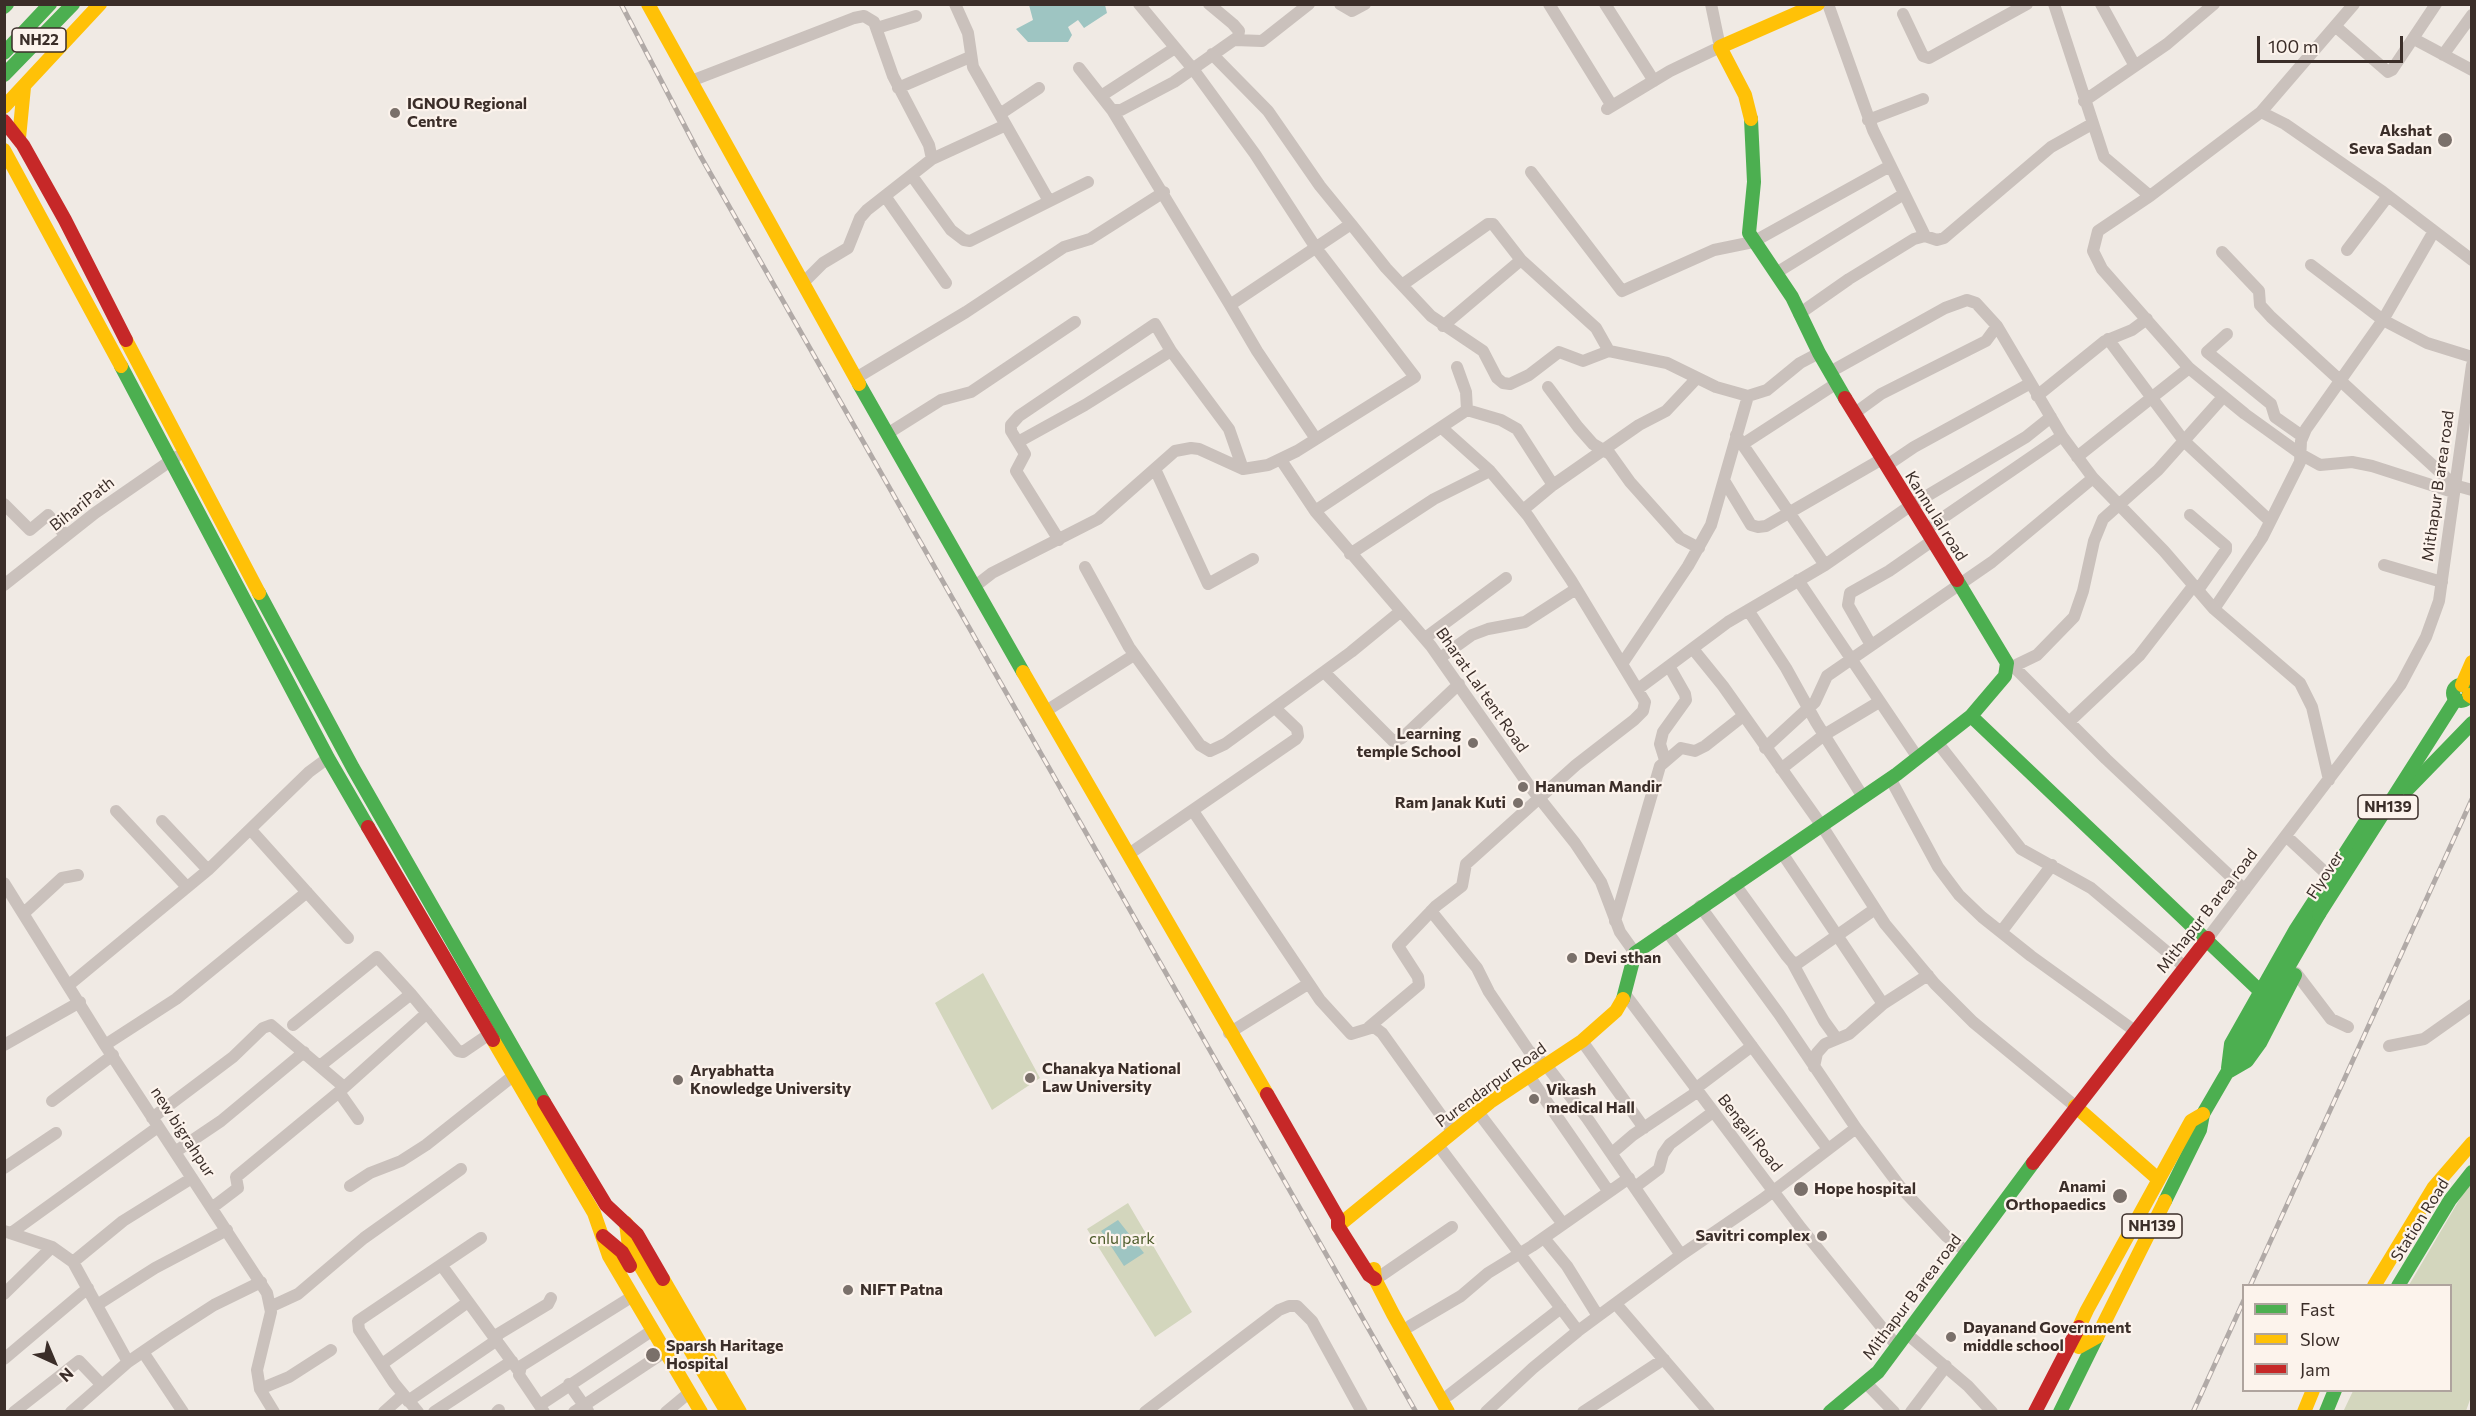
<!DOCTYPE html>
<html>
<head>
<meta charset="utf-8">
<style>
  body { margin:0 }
  #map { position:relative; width:2476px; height:1416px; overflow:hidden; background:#f0eae4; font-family:Commissioner,sans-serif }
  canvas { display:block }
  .frame { position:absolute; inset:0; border:6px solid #3b2e29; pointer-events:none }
  .legend { position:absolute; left:2242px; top:1284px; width:210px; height:108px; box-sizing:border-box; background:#fcf3ec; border:2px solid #afa49e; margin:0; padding:8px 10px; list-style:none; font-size:18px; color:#3b2e29 }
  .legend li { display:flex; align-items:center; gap:12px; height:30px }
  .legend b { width:30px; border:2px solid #afa49e }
  .north { position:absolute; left:24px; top:1332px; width:60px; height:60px; -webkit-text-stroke:4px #fcf3ec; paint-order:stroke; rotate:136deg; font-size:16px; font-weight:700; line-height:24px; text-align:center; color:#3b2e29 }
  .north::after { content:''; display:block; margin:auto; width:21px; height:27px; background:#3b2e29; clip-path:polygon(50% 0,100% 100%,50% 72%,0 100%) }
  .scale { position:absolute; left:2257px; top:36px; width:146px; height:27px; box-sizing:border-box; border:3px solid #3b2e29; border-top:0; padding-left:8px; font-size:18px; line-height:21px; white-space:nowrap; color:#3b2e29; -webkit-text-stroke:4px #fcf3ec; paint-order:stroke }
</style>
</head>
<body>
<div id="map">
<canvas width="2476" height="1416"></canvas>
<div class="frame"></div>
<ul class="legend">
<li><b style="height:8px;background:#4caf50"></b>Fast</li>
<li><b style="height:8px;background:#ffc107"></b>Slow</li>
<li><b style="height:8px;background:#c62828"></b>Jam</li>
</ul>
<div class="north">N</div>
<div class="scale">100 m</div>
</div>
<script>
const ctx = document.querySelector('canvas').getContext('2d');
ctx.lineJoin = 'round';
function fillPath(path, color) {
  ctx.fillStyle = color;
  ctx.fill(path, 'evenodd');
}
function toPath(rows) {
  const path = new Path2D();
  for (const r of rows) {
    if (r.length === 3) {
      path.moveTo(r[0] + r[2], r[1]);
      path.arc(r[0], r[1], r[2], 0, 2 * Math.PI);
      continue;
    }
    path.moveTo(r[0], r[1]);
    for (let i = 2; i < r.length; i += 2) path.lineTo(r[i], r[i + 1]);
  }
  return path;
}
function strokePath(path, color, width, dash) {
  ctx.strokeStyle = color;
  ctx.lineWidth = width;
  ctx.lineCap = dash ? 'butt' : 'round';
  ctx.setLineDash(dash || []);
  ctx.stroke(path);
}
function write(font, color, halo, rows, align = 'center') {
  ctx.font = font + ' Commissioner,sans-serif';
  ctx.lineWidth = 4.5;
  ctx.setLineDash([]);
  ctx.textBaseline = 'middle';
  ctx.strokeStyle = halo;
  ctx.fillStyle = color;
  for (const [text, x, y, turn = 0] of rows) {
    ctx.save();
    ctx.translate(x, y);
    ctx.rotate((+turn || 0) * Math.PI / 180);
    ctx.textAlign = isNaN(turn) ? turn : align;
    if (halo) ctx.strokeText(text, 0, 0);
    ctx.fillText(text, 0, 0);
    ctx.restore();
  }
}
fillPath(toPath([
  [983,973,1040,1078,992,1110,935,1003],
  [2471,1180,2472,1394,2466,1411,2343,1412,2353,1391,2450,1390,2450,1286,2409,1285],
  [1128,1203,1192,1312,1155,1337,1087,1229]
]), '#d3d6bd');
fillPath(toPath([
  [1029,5,1105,5,1107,13,1084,28,1078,20,1068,27,1072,35,1068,42,1028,42,1016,29,1033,20],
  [1118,1220,1144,1253,1124,1266,1101,1231]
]), '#9ec5c2');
strokePath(toPath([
  [955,4,968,33,973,67,1049,201],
  [1340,4,1352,11,1365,4],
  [1549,4,1612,106],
  [1605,4,1654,81],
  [1828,4,1873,130,1925,236],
  [2054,4,2104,157,2150,196],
  [2101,4,2135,66],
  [1903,14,1923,56,1929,58,2027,4],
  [2335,26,2388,72,2392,70,2436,4],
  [877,28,916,16],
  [2414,39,2472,70],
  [1235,40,1262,41,1309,4],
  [1212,54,1268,111,1320,186,1351,224],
  [2443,55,2472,15],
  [1079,68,1112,110,1121,110,1174,82,1238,37,1239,31,1233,24,1209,4],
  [691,81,854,18,864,16,874,22,893,76,929,145,932,159,867,210,860,218,848,248,823,263,803,283],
  [898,88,970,57],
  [1101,96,1175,48],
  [2084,101,2167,44,2214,4],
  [1607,109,1670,71,1720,47,1711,4],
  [1112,110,1230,305],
  [2261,112,2354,4],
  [1000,114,1039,88],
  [1868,120,1923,99],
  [932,159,1006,125],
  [1531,172,1622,291,1714,250,1753,242,1890,166],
  [912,176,951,230,964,240,970,241,1088,182],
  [885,196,946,283],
  [2347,250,2388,196],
  [2222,252,2259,291,2260,305,2271,317,2454,485,2472,490],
  [2311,265,2383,320,2427,343,2472,357],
  [1776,273,1904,194],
  [1402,285,1488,224,1493,224,1521,260,1596,328,1609,351,1667,363,1716,387,1748,396,1767,390,1800,363,1819,353],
  [1799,314,1849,279,1914,239,1925,236,1937,240,1944,238,2051,147,2092,124],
  [1443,326,1521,260],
  [2227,334,2207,352,2271,404,2275,417,2302,436],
  [2108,339,2184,441,2270,521],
  [1830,372,1945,308,1967,300,1976,303,1997,326,2062,436,2093,478,2164,551,2214,609,2300,683,2312,707,2329,780],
  [856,378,966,312,1064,247,1090,239,1164,192],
  [1548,387,1578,427,1593,444,1610,454,1630,482,1680,538,1699,548],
  [2037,396,2105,341,2132,330,2147,319],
  [1467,410,1501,420,1517,429,1553,485,1639,425,1666,411,1697,378],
  [1855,413,1881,394,1986,341,1997,326],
  [887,434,941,400,971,392,1075,322],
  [1736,435,1825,565],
  [1316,439,1257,351,1230,305,1351,224,1386,268,1431,316,1483,351,1497,378,1503,383,1510,384,1529,375,1559,352,1583,361,1609,351],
  [1018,442,1085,405,1171,351],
  [1743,444,1837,383],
  [2077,457,2189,368],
  [1281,460,1315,511,1431,646,1528,784,1575,843,1601,882,1620,932,1635,953],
  [1886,466,1914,447,2029,384],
  [1155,469,1208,584,1253,559],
  [1725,482,1751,525,1758,527,1766,526,1882,459],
  [2453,492,2372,466,2352,462,2320,465,2302,455,2245,414,2189,368,2102,269,2093,251,2098,231,2150,196,2261,112,2285,124,2383,192,2472,260],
  [4,504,30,530,48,515,66,536],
  [1523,510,1553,485],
  [1315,511,1467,410,1466,392,1457,367],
  [2190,515,2226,546,2226,550,2198,590],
  [1925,530,2062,436],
  [1059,540,1016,471,1025,454,1011,431,1011,425,1019,416,1155,324,1171,351,1229,429,1243,469],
  [1350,554,1434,499,1490,471],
  [2384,565,2442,582],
  [1085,567,1129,647,1200,745,1210,751,1225,744,1351,652,1401,611],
  [1798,580,1918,758],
  [4,585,95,513,176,457],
  [974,587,992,573,1098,519,1175,451,1191,448,1199,449,1243,469,1268,465,1297,451,1415,377,1316,248,1255,154,1193,69,1139,4],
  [2214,609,2262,538,2300,462,2301,441,2306,429,2383,320,2434,231],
  [1748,610,1786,668,1816,722,1863,797],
  [1425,638,1506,578],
  [1871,645,1848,605,1850,593,1889,571,1932,541],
  [1693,649,1723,686,1822,826,1885,924,1935,984,1973,1022,2075,1106],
  [1440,658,1472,635,1488,629,1525,622,1576,589],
  [1622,664,1688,566,1711,525,1748,396],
  [2014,667,2106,759,2245,890],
  [2008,669,2037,655,2074,617,2083,591,2094,541,2103,519,2158,470,2223,397],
  [1324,672,1393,741,1402,738,1459,684],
  [1638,689,1728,622,1825,565,1910,506,2026,437,2051,417],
  [1046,711,1134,655],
  [2069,722,2139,656,2194,585],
  [1937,742,2021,849,2091,888,2185,967],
  [1765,748,1815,702,1827,676,1992,562,2093,478],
  [1665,760,1660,744,1663,732,1686,700,1685,694,1669,666],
  [1781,769,1824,735,1879,702],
  [1890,778,1938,867,1959,895,1982,917,2031,956,2135,1031],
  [116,811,187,887],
  [1193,811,1320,1000,1351,1034,1374,1027,1382,1033,1453,1132],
  [162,821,208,870],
  [251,830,348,938],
  [2286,836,2329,876],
  [1782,853,1883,1004],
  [1129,854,1296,739,1298,736,1297,729,1275,708],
  [4,883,105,1045,267,1293,271,1312,257,1370,260,1389,274,1412],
  [1734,883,1786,955,1792,962,1798,963,1875,909],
  [1700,906,1779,1014,1856,1128],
  [1431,911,1477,968,1489,992,1529,1051,1546,1065,1587,1118,1681,1255],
  [24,913,62,878,78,875],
  [1615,921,1660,766,1681,748,1695,751,1705,746,1743,716],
  [1666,930,1828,1149],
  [2001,932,2052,865],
  [2208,938,2401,684,2426,637,2439,601,2472,365],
  [1792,962,1824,1021,1837,1039],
  [2296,973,2331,1019,2348,1027],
  [69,985,208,870,309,772,328,758],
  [1625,994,1801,1228,1897,1346],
  [293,1025,377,957,411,994,458,1051,463,1052,488,1035],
  [1369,1027,1419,985,1418,977,1398,946,1436,906,1462,886,1466,864,1576,765,1634,720,1643,711,1645,702,1571,580,1528,516,1490,471,1442,428],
  [1229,1033,1308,984],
  [1582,1041,1644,1128],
  [4,1045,80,1002],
  [105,1045,176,999,307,892],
  [2389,1046,2424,1039,2472,1005],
  [321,1065,411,994],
  [1814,1067,1817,1053,1825,1044,1849,1034,1883,1004,1928,975],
  [1529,1076,1609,1192],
  [1695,1089,1752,1046],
  [339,1092,358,1119],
  [52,1101,113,1055],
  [1478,1112,1563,1224],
  [152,1118,233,1057,263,1028,271,1025,344,1087],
  [1438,1145,1578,1331],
  [175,1152,221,1121,304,1052],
  [1612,1153,1633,1135,1697,1092],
  [4,1168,56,1133],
  [350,1186,370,1173,401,1161,426,1145,518,1072],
  [1635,1187,1659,1169,1663,1154,1670,1144,1713,1112],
  [213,1207,238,1188,236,1177,339,1092,427,1013],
  [4,1231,52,1247,73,1262,128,1362],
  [11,1233,158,1127],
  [1544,1238,1567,1266,1598,1316],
  [73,1262,123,1221,192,1178],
  [442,1266,518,1370],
  [1382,1275,1452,1227],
  [4,1294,52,1247],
  [1616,1304,1709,1412],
  [97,1305,155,1268,227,1230],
  [272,1306,298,1294,364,1238,461,1169],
  [1410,1326,1461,1296,1488,1273,1532,1246,1629,1178],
  [1907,1334,1968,1386,1992,1412],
  [495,1336,548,1304,551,1298],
  [143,1352,183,1412],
  [4,1359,88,1288],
  [382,1364,468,1302],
  [1866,1383,1894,1412],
  [569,1384,588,1411],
  [260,1389,289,1377,331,1350],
  [1449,1395,1561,1308],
  [408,1401,497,1340],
  [540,1405,653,1330],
  [14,1412,79,1361,101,1384],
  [71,1412,128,1362,166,1336,214,1305,261,1282],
  [384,1412,403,1395],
  [418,1412,394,1383,359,1330,358,1321,481,1238],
  [434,1412,512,1361],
  [497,1412,499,1410],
  [544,1412,519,1375,521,1366,633,1296],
  [574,1412,666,1351],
  [666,1412,690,1392],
  [1145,1412,1279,1310,1289,1306,1297,1306,1312,1321,1362,1412],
  [1486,1412,1533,1368,1578,1331,1681,1255,1763,1199,1856,1128,1902,1189,1946,1236,1967,1252],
  [1583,1412,1664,1359],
  [1911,1412,1946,1366]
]), '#cac1bc', 12);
strokePath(toPath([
  [4,7,7,4],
  [4,53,50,4],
  [4,75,73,4],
  [1751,119,1754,182,1749,233,1792,297,1819,353,1845,398],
  [121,366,328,758,368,827],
  [859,384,1023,672],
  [259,593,353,768,544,1102],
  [2461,693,8],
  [1971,716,2261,992],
  [2408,789,2472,723],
  [1623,999,1635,953,1897,774,1971,716,2005,676,2007,663,1957,580],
  [2228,1068,2231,1044,2296,929,2364,824,2377,814],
  [2228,1072,2247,1061,2260,1043,2295,975],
  [2165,1201,2200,1130,2203,1114,2319,914],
  [2398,1286,2450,1200,2472,1172],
  [1830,1412,1878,1372,2033,1163],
  [2060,1412,2097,1337],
  [2326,1412,2335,1390]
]), '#4caf50', 14);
strokePath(toPath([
  [648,4,859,384],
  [4,107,100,4],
  [1751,119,1745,95,1720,47,1818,4],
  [19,138,24,87],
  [4,150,121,366],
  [126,340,259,593],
  [1023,672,1267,1094],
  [2462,685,2472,662],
  [2469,695,2472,697],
  [493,1040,594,1213,609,1256,701,1412],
  [2075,1106,2158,1179],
  [2165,1201,2097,1337,2079,1347,2079,1327,2087,1310,2191,1121,2203,1114],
  [626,1223,629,1247,727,1412],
  [1338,1226,1490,1102,1582,1041,1616,1011,1623,999],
  [1374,1269,1375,1279,1393,1314,1448,1412],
  [663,1279,740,1412],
  [2374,1286,2434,1187,2472,1143],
  [2304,1412,2313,1390]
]), '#ffc107', 14);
strokePath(toPath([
  [4,121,23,145,65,220,126,340],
  [1845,398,1957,580],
  [368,827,493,1040],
  [1267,1094,1338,1218,1338,1226,1369,1275,1375,1279],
  [544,1102,606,1205,637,1234,663,1279],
  [2033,1163,2208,938],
  [603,1236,622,1252,630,1266],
  [2035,1412,2079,1327]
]), '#c62828', 14);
const rail = toPath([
  [621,4,701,157,1416,1412],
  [2250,1286,2472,799],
  [2193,1412,2244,1300]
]);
strokePath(rail, '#b1aaa7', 5);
strokePath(rail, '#fcf3ec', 3, [9]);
strokePath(toPath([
  [2319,914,2456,699]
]), '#4caf50', 14);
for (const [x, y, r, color] of [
  [395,113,6,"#7a706a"],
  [2445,140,8,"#7a706a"],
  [1473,743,6,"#7a706a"],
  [1523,787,6,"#7a706a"],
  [1518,803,6,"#7a706a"],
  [1572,958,6,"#7a706a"],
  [1030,1078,6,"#7a706a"],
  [678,1080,6,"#7a706a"],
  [1534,1099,6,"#7a706a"],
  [1801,1189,8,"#7a706a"],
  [2120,1196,8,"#7a706a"],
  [1822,1236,6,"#7a706a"],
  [848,1290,6,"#7a706a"],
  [1951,1337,6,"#7a706a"],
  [653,1355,8,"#7a706a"]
]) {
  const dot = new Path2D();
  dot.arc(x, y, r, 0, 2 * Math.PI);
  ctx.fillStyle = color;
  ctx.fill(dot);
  strokePath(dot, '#fcf3ec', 2);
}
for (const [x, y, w] of [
  [39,40,54],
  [2388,807,60],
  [2152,1226,60]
]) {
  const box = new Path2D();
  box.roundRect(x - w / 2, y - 12, w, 24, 4.5);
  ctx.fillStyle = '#fcf3ec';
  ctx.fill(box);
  strokePath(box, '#3b2e29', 1.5);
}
write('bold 15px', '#3b2e29', null, [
  ["NH22",39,40],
  ["NH139",2388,807],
  ["NH139",2152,1226]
]);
write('bold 16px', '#3b2e29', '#fcf3ec', [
  ["IGNOU Regional",407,104],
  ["Centre",407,122],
  ["Akshat",2432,131,"right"],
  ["Seva Sadan",2432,149,"right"],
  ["Learning",1461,734,"right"],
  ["temple School",1461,752,"right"],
  ["Hanuman Mandir",1535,787],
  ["Ram Janak Kuti",1506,803,"right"],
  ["Devi sthan",1584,958],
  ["Chanakya National",1042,1069],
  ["Law University",1042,1087],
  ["Aryabhatta",690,1071],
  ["Knowledge University",690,1089],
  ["Vikash",1546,1090],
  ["medical Hall",1546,1108],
  ["Anami",2106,1187,"right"],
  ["Orthopaedics",2106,1205,"right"],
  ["Hope hospital",1814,1189],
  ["Savitri complex",1810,1236,"right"],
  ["NIFT Patna",860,1290],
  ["Dayanand Government",1963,1328],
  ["middle school",1963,1346],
  ["Sparsh Haritage",666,1346],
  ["Hospital",666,1364]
], 'left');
write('16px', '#3b2e29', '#fcf3ec', [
  ["Mithapur B area road",2438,486,-82],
  ["BihariPath",82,504,-38],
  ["Kannu lal road",1936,516,58],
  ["Bharat Lal tent Road",1482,690,55],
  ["Flyover",2325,875,-57],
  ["Mithapur B area road",2207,911,-52],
  ["Purendarpur Road",1491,1085,-36],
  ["new bigrahpur",183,1132,57],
  ["Bengali Road",1750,1133,52],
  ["Station Road",2420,1220,-58],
  ["Mithapur B area road",1912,1297,-53]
]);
write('16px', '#4d5c2b', '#fcf3ec', [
  ["cnlu park",1122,1239]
]);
</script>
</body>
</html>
